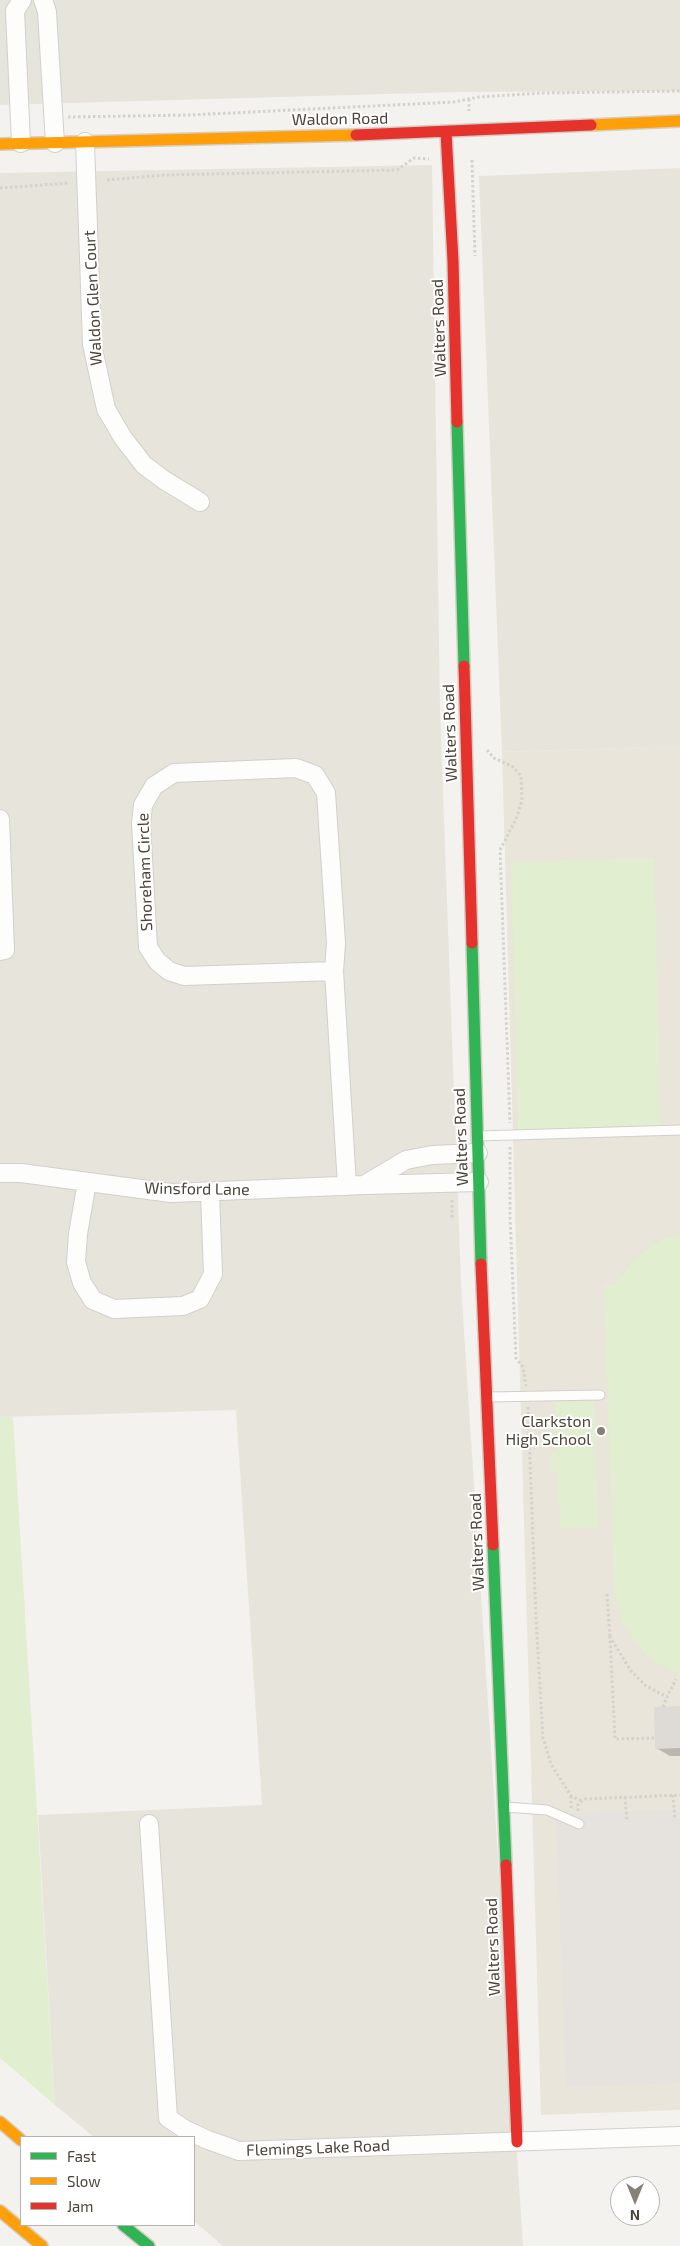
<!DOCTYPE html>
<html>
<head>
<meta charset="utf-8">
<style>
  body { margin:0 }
  #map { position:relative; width:680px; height:2246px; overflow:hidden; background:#f4f2ee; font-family:"Exo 2",sans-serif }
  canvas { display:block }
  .legend { position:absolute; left:20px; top:2136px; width:175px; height:90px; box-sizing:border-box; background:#fff; border:1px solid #b7b4b0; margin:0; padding:6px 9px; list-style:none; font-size:15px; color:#4b4439 }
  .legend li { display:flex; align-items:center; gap:10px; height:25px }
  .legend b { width:25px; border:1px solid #b7b4b0 }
  .north { position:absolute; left:610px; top:2176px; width:50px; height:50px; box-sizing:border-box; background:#fff; border:1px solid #b7b4b0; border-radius:50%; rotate:180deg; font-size:14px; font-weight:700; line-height:20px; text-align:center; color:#4b4439 }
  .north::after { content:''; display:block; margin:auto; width:18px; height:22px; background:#868178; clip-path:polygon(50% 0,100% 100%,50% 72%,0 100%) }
</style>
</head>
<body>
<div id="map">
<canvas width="680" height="2246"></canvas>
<ul class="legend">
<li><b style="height:6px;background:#30b455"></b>Fast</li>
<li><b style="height:6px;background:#ff9f0a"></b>Slow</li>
<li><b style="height:6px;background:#e5322d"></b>Jam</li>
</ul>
<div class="north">N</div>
</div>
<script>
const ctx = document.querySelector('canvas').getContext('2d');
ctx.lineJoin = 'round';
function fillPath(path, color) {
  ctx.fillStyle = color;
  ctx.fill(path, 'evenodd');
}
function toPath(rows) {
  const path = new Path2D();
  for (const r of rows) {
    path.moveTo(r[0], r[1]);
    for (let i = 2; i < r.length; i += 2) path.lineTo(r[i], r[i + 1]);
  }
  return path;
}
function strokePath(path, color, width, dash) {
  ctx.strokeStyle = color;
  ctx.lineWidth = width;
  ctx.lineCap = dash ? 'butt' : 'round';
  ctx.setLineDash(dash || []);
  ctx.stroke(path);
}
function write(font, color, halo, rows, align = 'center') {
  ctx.font = font + ' "Exo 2",sans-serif';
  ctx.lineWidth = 4;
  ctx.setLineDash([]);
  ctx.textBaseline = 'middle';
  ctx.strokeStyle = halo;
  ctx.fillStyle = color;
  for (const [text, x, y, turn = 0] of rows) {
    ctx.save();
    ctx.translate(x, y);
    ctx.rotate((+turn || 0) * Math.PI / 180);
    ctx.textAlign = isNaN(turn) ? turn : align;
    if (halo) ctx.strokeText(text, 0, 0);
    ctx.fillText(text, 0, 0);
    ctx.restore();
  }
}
fillPath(toPath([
  [0,0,680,0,680,91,457,92,0,105],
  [432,165,440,710,461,1284,523,2246,223,2246,194,2221,194,2137,94,2137,55,2105,38,1815,262,1805,236,1410,0,1417,0,173],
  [680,168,680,746,502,752,479,176]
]), '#e7e4dc');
fillPath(toPath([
  [680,746,680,2110,541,2115,502,752]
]), '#eae5da');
fillPath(toPath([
  [654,858,661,1132,518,1135,511,861],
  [680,1234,680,1676,646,1656,623,1624,617,1606,614,1586,604,1286,615,1285,632,1262,647,1249,664,1239],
  [594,1401,599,1527,560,1528,558,1471,551,1471,550,1453,557,1453,555,1402],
  [0,1417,13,1417,55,2105,0,2058]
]), '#e1eecf');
fillPath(toPath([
  [680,1809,680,2083,566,2087,556,1814]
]), '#e6e3df');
fillPath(toPath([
  [680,1708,680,1756,670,1756,656,1748]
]), '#0003');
fillPath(toPath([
  [680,1706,680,1748,655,1749,654,1707]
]), '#dedbd6');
const lane = toPath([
  [478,1136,680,1130],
  [488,1397,600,1395],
  [505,1807,547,1810,579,1824]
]);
const street = toPath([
  [43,0,47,12,55,143],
  [85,142,92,344,106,409,123,438,144,465,164,480,200,502],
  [21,143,15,11,22,0],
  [0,819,5,950,0,951],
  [334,971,184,976,169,971,157,961,148,947,141,823,143,805,154,786,174,773,296,768,315,775,326,793,336,943,334,971,347,1186],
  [478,1153,432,1155,406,1160,364,1185,479,1182],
  [0,1173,21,1173,171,1193,364,1185],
  [87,1182,78,1234,76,1262,82,1283,93,1300,114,1309,183,1306,200,1299,213,1274,210,1193],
  [149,1824,168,2118,186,2130,208,2140,239,2151,680,2136]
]);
const fast = toPath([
  [457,422,464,666],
  [472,943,481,1264],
  [493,1545,506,1865],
  [123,2225,149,2246]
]);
const slow = toPath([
  [591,125,680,121],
  [0,144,356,135],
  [0,2122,21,2140],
  [0,2211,42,2246]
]);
const jam = toPath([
  [446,132,453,261,457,422],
  [356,135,591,125],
  [464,666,472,943],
  [481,1264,493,1545],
  [506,1865,517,2142]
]);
strokePath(lane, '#d2d0cb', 11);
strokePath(street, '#d2d0cb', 20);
strokePath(fast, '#d3cfc5', 14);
strokePath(slow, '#d3cfc5', 14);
strokePath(jam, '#d3cfc5', 14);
strokePath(toPath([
  [469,99,469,111],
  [68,117,190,115,454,102,479,97,542,93,680,91],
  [472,160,475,256],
  [107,180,164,175,397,170,414,158,429,159],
  [0,188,70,183],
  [487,750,494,758,513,767,521,776,522,800,517,817,500,850,510,1123],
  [510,1147,510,1217,516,1358,523,1367,526,1386],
  [452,1200,452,1219],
  [528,1407,536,1618,543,1738,551,1764,571,1796,582,1801],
  [607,1594,610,1637],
  [663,1707,667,1697],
  [654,1738,615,1739,610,1637,631,1671,646,1686,667,1697,676,1679],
  [673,1795,675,1820],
  [571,1796,571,1808],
  [625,1797,627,1822],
  [578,1811,578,1804,585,1799,680,1795]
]), '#d3d2cc', 3, [2.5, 2.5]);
strokePath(lane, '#fdfdfc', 9);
strokePath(street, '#fdfdfc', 18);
strokePath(fast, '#30b455', 11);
strokePath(slow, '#ff9f0a', 11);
strokePath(jam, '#e5322d', 11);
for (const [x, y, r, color] of [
  [601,1431,5,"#868178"]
]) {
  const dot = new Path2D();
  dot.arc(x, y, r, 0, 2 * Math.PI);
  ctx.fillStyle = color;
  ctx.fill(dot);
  strokePath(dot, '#fff', 2);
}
write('16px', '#4b4439', '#fff', [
  ["Waldon Road",340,119,-1],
  ["Waldon Glen Court",93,298,-93],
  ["Walters Road",439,328,-92],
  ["Walters Road",450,733,-92],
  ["Shoreham Circle",145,872,-92],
  ["Walters Road",461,1137,-92],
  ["Winsford Lane",197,1189,1],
  ["Walters Road",477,1542,-92],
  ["Walters Road",493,1947,-92],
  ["Flemings Lake Road",318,2148,-2]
]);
write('16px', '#4b4439', '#fff', [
  ["Clarkston",591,1422],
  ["High School",591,1440]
], 'right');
</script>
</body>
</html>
